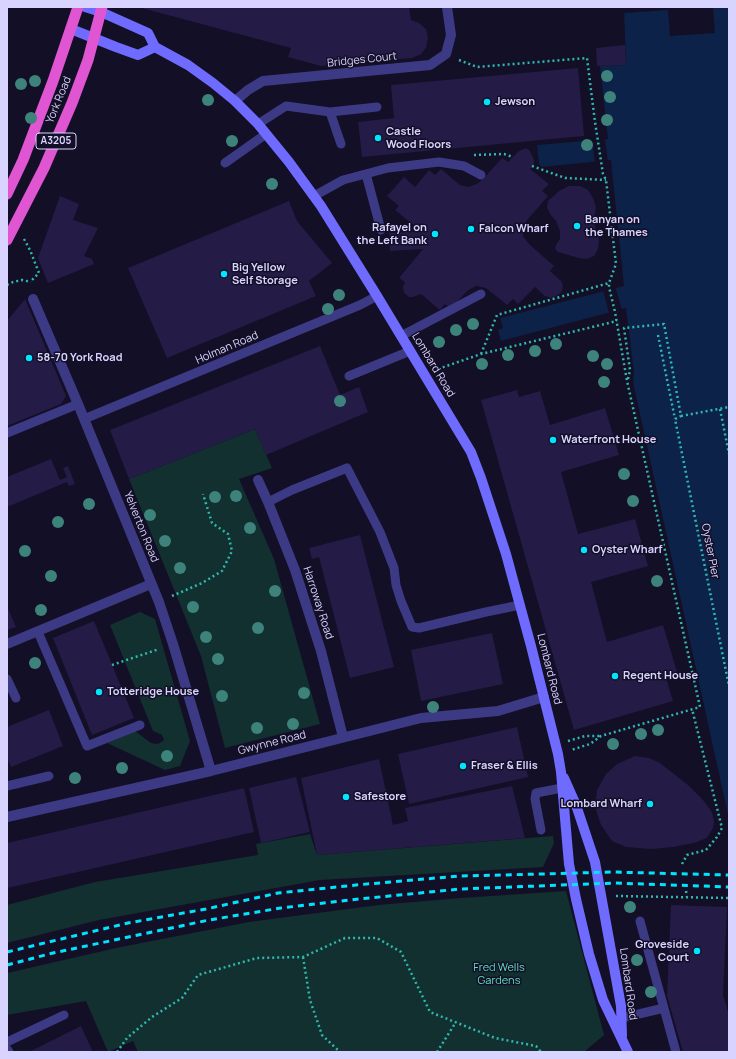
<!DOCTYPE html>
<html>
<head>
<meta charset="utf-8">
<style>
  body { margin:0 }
  #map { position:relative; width:736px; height:1059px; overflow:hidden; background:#130f26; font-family:Manrope,sans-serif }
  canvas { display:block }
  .frame { position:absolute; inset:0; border:8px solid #d9d4ff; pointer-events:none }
</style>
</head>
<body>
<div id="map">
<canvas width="736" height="1059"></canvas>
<div class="frame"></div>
</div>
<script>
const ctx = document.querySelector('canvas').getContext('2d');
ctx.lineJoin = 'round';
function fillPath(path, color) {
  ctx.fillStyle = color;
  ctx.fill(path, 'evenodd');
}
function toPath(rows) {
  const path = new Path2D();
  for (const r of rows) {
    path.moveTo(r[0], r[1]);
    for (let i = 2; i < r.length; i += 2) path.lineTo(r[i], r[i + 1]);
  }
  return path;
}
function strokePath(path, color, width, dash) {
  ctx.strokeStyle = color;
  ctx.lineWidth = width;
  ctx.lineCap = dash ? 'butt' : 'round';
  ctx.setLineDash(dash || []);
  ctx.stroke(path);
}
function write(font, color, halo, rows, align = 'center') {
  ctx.font = font + ' Manrope,sans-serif';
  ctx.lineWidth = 3;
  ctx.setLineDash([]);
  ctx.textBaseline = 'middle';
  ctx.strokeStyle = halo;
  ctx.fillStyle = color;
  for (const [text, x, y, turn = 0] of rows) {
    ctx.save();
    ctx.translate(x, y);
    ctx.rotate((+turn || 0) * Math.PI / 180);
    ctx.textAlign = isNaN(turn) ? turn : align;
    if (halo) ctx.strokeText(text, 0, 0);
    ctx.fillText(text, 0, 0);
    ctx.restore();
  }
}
fillPath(toPath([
  [255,429,272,468,239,479,274,559,320,724,225,748,201,656,129,479],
  [140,612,155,619,190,741,180,766,165,770,107,743,135,731,151,743,158,744,164,740,162,735,153,731,110,625],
  [310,834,317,855,553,836,554,843,543,867,320,880,99,920,7,943,7,905,95,882,258,855,256,844],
  [566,891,604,1035,584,1052,138,1052,133,1041,108,1052,86,1001,7,1015,7,973,116,948,249,922,378,905,461,898]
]), '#12302f');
fillPath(toPath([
  [624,7,729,7,729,819,633,382,634,373,626,308,501,341,498,330,503,328,500,318,624,286,611,160,542,167,539,164,537,145,608,139,600,66,626,65]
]), '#0c2248');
fillPath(toPath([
  [624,7,713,7,715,33,670,36,668,10,624,13],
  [605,138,608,162,595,164,592,139],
  [615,286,622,310,609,313,603,290]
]), '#130f26');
fillPath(toPath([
  [138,7,409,7,411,20,419,23,426,29,428,38,426,48,421,54,412,58,321,66,288,57,291,48],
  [625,45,626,65,597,66,596,48],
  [578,68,584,136,362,157,358,122,394,118,391,85],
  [526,148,530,151,534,160,534,164,530,169,549,184,542,191,548,196,528,219,524,226,523,236,529,244,554,266,550,271,561,281,563,285,562,291,558,295,551,298,545,296,535,287,518,304,513,299,507,305,486,288,476,286,467,291,451,309,445,304,440,310,421,294,413,297,409,297,404,293,403,287,405,282,399,278,423,249,390,251,389,233,421,231,395,210,399,206,387,196,404,177,415,187,429,170,435,175,441,169,460,185,468,187,477,184,484,178,502,158,508,162,519,151],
  [569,186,580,186,588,190,593,198,596,207,594,220,596,231,599,240,598,249,594,256,587,259,579,258,558,252,555,249,556,245,560,239,560,231,556,221,550,214,547,207,548,201,559,191],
  [60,196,79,204,73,220,98,228,84,256,92,259,94,264,48,283,38,258],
  [289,201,297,221,332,263,309,281,316,296,167,358,128,268],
  [25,299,66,396,61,404,7,426,7,321],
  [320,346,340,395,359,387,368,412,266,455,255,429,129,479,110,430],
  [517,390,519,397,540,391,550,425,605,408,619,455,561,472,578,534,635,519,648,566,591,582,607,642,663,625,678,675,666,678,673,701,574,730,481,400],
  [51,459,60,480,67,477,63,468,68,466,75,484,69,486,67,482,7,507,7,477],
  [360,535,394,667,350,678,319,557,312,559,309,548],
  [7,606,16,627,7,630],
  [94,621,134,718,92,735,53,638],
  [492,633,503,684,421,701,411,650],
  [49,710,63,746,11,767,7,758,7,727],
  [517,727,528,777,409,804,398,754],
  [635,756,649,758,660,763,688,785,703,800,712,812,714,822,713,828,707,838,694,843,673,847,651,849,626,847,612,841,601,825,595,807,597,790,606,774,617,764],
  [379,759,393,825,408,821,405,808,512,786,525,838,317,855,301,778],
  [296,777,310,832,261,843,249,788],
  [244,788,254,832,7,888,7,843],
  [671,905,727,907,723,995,729,1015,729,1052,683,1052,667,996],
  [81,1026,92,1050,89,1052,29,1052]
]), '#241b47');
strokePath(toPath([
  [459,60,477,67,587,58,595,122,603,174,606,180,616,264,609,283,609,287,615,312,627,381,700,707,601,736,590,744,571,750],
  [474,155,504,154,513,157],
  [532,166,565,178,606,180],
  [24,239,30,250,39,273,31,281],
  [7,285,13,282,22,280,31,282],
  [658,335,675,419],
  [481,354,497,315,609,283],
  [438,369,481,354,617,321],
  [628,379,630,370,624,328,664,324,681,416,675,419,729,686],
  [720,409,729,454],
  [681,416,729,407],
  [172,596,202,583,222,571,232,551,228,534,212,523,203,494],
  [112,665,159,649],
  [568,741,585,736,600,736],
  [682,864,687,855,706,850,717,837,722,828,692,709],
  [686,891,687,897],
  [616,896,729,898],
  [303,957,310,1000,322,1035,340,1052],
  [117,1052,127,1038,152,1017,182,998,198,975,257,958,303,957,345,938,377,938,401,952,430,1012,495,1038,536,1046,541,1052],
  [437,1052,456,1022]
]), '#2fb8b0', 2.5, [2, 3]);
strokePath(toPath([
  [330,112,341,144],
  [258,124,286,106,330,112,377,107],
  [225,163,266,134],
  [366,174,381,230],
  [314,196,343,180,388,168,439,162,464,166,481,175],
  [401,336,481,294],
  [349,376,410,351],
  [84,419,360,305,377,296],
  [7,433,78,404],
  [268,502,292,490,347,468,380,532,394,568,396,585,401,601,412,627,419,628,486,612,520,605],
  [38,632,87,746,140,725],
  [7,679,16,698],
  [7,786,49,776],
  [541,830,535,799,536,793,562,788],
  [640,921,676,1052],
  [622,1018,664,1008],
  [7,1042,64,1015],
  [7,1049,9,1052]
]), '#3d3a85', 9);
strokePath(toPath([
  [235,101,248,90,263,81,430,65,446,54,451,35,447,7],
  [33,299,78,404,159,602,173,644,211,771],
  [258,480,268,502,295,570,321,651,343,737],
  [7,644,151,584],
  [7,817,211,771,421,718,498,711,544,697]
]), '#3d3a85', 10);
strokePath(toPath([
  [85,7,101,12,148,33,155,47,188,65,213,83,235,101,258,124,289,162,321,206,377,296,471,452,481,478,506,554,531,646,558,754,561,772,569,864,576,899,589,954,603,1000,628,1052],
  [71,29,116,47,138,55,155,47],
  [564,778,576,805,595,862,621,1006,622,1036]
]), '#6f6bff', 10);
strokePath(toPath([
  [7,194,23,160,53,81,78,7],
  [7,240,44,168,72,103,88,60,102,7]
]), '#e055d1', 11);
strokePath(toPath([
  [7,952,128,923,206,909,278,893,356,885,459,876,543,874,611,872,729,875],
  [7,965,53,953,209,920,281,908,359,899,460,889,615,883,729,887]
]), '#00e5ff', 3, [6, 5]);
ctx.fillStyle = '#3d827b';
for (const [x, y] of [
  [607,76],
  [35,81],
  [21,84],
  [610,97],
  [208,100],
  [31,118],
  [607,120],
  [232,141],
  [587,145],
  [272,184],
  [339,295],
  [328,309],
  [473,324],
  [456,330],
  [439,342],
  [556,344],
  [535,351],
  [508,355],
  [593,356],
  [482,364],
  [607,364],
  [604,382],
  [340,401],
  [624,474],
  [236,496],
  [215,497],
  [633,501],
  [89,504],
  [150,515],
  [58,522],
  [250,528],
  [165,541],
  [25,551],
  [180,568],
  [51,576],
  [657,581],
  [275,591],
  [193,607],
  [41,610],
  [258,628],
  [206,637],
  [218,659],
  [35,663],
  [304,693],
  [222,696],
  [433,707],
  [293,724],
  [257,728],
  [658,730],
  [641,734],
  [613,744],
  [167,756],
  [122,768],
  [75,778],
  [630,907],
  [637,960],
  [651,992]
]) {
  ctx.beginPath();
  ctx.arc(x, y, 6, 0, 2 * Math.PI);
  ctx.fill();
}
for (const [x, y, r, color] of [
  [487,102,4,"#00e5ff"],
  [378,138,4,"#00e5ff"],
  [577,226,4,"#00e5ff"],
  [471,229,4,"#00e5ff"],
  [435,234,4,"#00e5ff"],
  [224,274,4,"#00e5ff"],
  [29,358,4,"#00e5ff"],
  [553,440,4,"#00e5ff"],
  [584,550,4,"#00e5ff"],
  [615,676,4,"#00e5ff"],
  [99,692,4,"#00e5ff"],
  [463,766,4,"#00e5ff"],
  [346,797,4,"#00e5ff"],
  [650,804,4,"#00e5ff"],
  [697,951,4,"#00e5ff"]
]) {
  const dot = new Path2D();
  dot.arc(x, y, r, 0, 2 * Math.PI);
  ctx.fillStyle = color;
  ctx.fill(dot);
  strokePath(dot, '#130f26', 1.5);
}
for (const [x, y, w] of [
  [56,141,40]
]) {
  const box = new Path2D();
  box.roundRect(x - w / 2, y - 8, w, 16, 3);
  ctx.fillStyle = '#130f26';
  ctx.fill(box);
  strokePath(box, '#d9d4ff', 1);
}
write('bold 10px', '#d9d4ff', null, [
  ["A3205",56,141]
]);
write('11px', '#d9d4ff', '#130f26', [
  ["Bridges Court",362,60,-6],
  ["York Road",59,100,-68],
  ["Holman Road",227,348,-23],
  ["Lombard Road",433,365,59],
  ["Yelverton Road",141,527,68],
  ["Oyster Pier",710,551,79],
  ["Harroway Road",318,603,72],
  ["Lombard Road",549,669,76],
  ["Gwynne Road",272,743,-14],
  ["Lombard Road",628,984,82]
]);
write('bold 11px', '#d9d4ff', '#130f26', [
  ["Jewson",495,102],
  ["Castle",386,132],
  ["Wood Floors",386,145],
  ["Banyan on",585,220],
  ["the Thames",585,233],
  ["Rafayel on",427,228,"right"],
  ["the Left Bank",427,241,"right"],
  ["Falcon Wharf",479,229],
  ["Big Yellow",232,268],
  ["Self Storage",232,281],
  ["58-70 York Road",37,358],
  ["Waterfront House",561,440],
  ["Oyster Wharf",592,550],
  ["Regent House",623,676],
  ["Totteridge House",107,692],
  ["Fraser & Ellis",471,766],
  ["Safestore",354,797],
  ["Lombard Wharf",642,804,"right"],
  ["Groveside",689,945,"right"],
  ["Court",689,958,"right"]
], 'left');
write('11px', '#5fe0c0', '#130f26', [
  ["Fred Wells",499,968],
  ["Gardens",499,981]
]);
</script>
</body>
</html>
